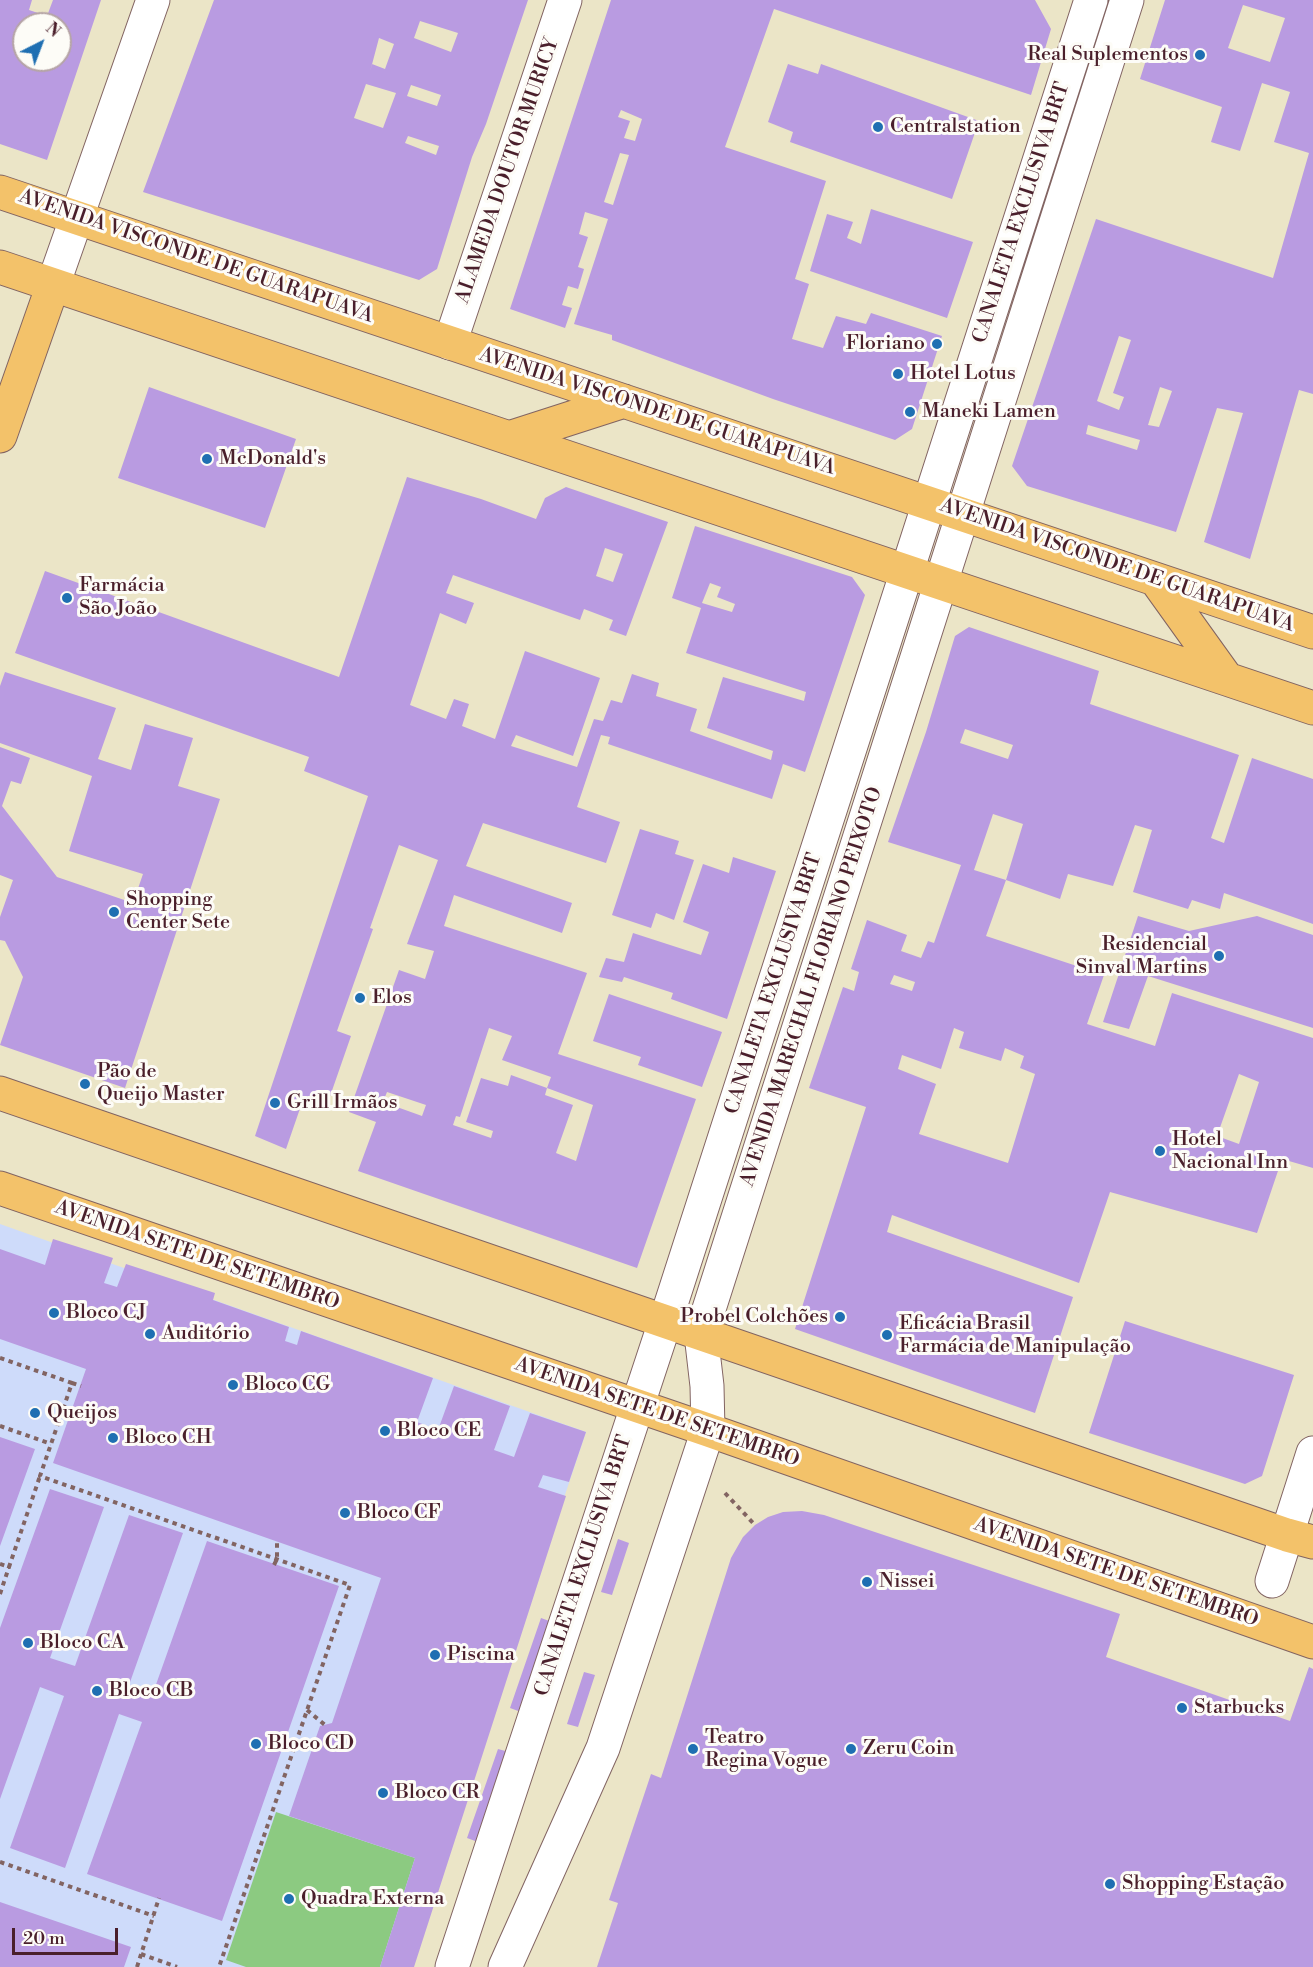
<!DOCTYPE html>
<html>
<head>
<meta charset="utf-8">
<style>
  body { margin:0 }
  #map { position:relative; width:1313px; height:1967px; overflow:hidden; background:#ebe5c7; font-family:"Libre Bodoni",serif }
  canvas { display:block }
  .north { position:absolute; left:12px; top:12px; width:60px; height:60px; box-sizing:border-box; background:#fdfcf7; border:2px solid #b5a4a5; border-radius:50%; rotate:42deg; font-size:16px; font-weight:700; line-height:24px; text-align:center; color:#4a1f2b }
  .north::after { content:''; display:block; margin:auto; width:21px; height:27px; background:#1f6fb2; clip-path:polygon(50% 0,100% 100%,50% 72%,0 100%) }
  .scale { position:absolute; left:12px; top:1928px; width:106px; height:27px; box-sizing:border-box; border:3px solid #4a1f2b; border-top:0; padding-left:8px; font-size:18px; line-height:21px; white-space:nowrap; color:#4a1f2b; -webkit-text-stroke:4px #fdfcf7; paint-order:stroke }
</style>
</head>
<body>
<div id="map">
<canvas width="1313" height="1967"></canvas>
<div class="north">N</div>
<div class="scale">20 m</div>
</div>
<script>
const ctx = document.querySelector('canvas').getContext('2d');
ctx.lineJoin = 'round';
function fillPath(path, color) {
  ctx.fillStyle = color;
  ctx.fill(path, 'evenodd');
}
function toPath(rows) {
  const path = new Path2D();
  for (const r of rows) {
    path.moveTo(r[0], r[1]);
    for (let i = 2; i < r.length; i += 2) path.lineTo(r[i], r[i + 1]);
  }
  return path;
}
function strokePath(path, color, width, dash) {
  ctx.strokeStyle = color;
  ctx.lineWidth = width;
  ctx.lineCap = dash ? 'butt' : 'round';
  ctx.setLineDash(dash || []);
  ctx.stroke(path);
}
function write(font, color, halo, rows, align = 'center') {
  ctx.font = font + ' "Libre Bodoni",serif';
  ctx.lineWidth = 6;
  ctx.setLineDash([]);
  ctx.textBaseline = 'middle';
  ctx.strokeStyle = halo;
  ctx.fillStyle = color;
  for (const [text, x, y, turn = 0] of rows) {
    ctx.save();
    ctx.translate(x, y);
    ctx.rotate((+turn || 0) * Math.PI / 180);
    ctx.textAlign = isNaN(turn) ? turn : align;
    if (halo) ctx.strokeText(text, 0, 0);
    ctx.fillText(text, 0, 0);
    ctx.restore();
  }
}
fillPath(toPath([
  [0,1224,586,1432,407,1967,0,1967]
]), '#cedbfa');
fillPath(toPath([
  [276,1812,415,1858,380,1967,246,1967,226,1960]
]), '#8cca81');
fillPath(toPath([
  [0,0,32,0,29,10,47,16,53,0,101,0,47,160,0,144],
  [24,24,60,24,60,60,24,60,24,43,16,40,20,30,24,32],
  [214,0,528,0,486,124,472,157,437,269,419,280,143,192],
  [420,21,458,33,451,52,414,38],
  [379,38,394,44,385,69,372,64,370,72],
  [366,84,396,93,383,128,354,118],
  [411,85,441,95,437,106,407,96],
  [408,136,439,146,436,155,405,143],
  [611,0,1035,0,1051,29,1031,95,774,9,725,147,826,181,795,279,809,284,792,339,823,348,836,316,866,324,871,313,942,336,912,429,895,440,773,399,612,340,612,335,574,324,608,219,585,212,579,234,588,237,578,267,584,269,578,289,568,286,562,305,572,308,565,328,510,309],
  [621,110,642,119,635,141,624,138,630,121,618,117],
  [620,153,629,155,613,205,604,202],
  [1165,0,1313,0,1313,394,1299,390,1250,559,1204,542,1243,413,1217,408,1176,532,1027,486,1012,466,1096,219,1273,278,1309,153,1274,142,1290,92,1262,83,1240,151,1211,142,1222,107,1140,79],
  [1243,5,1285,18,1270,62,1228,48],
  [1119,336,1131,340,1113,393,1124,397,1119,410,1097,401],
  [1160,387,1172,391,1159,427,1148,425],
  [1088,425,1140,440,1137,450,1086,434],
  [788,64,818,74,821,64,979,121,952,199,790,142,793,132,768,122],
  [871,209,973,242,947,318,810,271,827,214,853,222,847,238,861,244],
  [149,387,296,439,265,528,118,478],
  [407,477,481,499,536,519,545,498,566,487,668,522,626,636,609,630,613,620,584,609,580,620,453,575,446,593,474,603,466,624,440,613,410,705,446,719,454,699,469,704,462,726,495,739,525,651,600,678,573,756,516,735,511,746,577,767,594,719,603,721,611,700,622,703,632,674,659,683,656,696,697,709,690,731,771,760,773,751,707,728,723,677,804,701,806,692,686,653,701,608,672,598,695,526,852,577,865,595,805,772,783,764,772,799,608,744,610,737,601,735,577,807,620,822,606,863,483,823,466,866,572,903,562,933,454,895,444,926,587,973,558,1054,696,1099,637,1268,358,1171,376,1122,349,1112,399,970,425,979,434,951,407,944,438,860,399,845,370,928,373,929,337,1031,351,1036,327,1105,304,1097,286,1149,255,1136,368,796,304,771,309,757,15,653,45,571,339,677],
  [605,548,623,554,613,582,596,576],
  [710,583,721,587,717,597,735,604,732,612,702,603],
  [489,1028,512,1036,502,1060,551,1077,547,1088,593,1105,576,1161,556,1153,573,1105,545,1095,547,1088,511,1075,508,1086,481,1078,466,1122,493,1131,491,1138,453,1125,456,1116,460,1117],
  [387,1092,426,1105,422,1116,383,1102],
  [969,627,1099,671,1090,704,1239,755,1211,838,1224,843,1252,758,1313,779,1313,924,1224,893,1220,909,1192,900,1188,909,1133,892,1152,830,1135,825,1113,886,1068,874,1060,899,1006,880,1023,824,993,814,974,870,1006,880,986,936,1104,975,1087,1024,1155,1046,1172,993,1313,1038,1313,1168,1282,1159,1257,1233,1110,1192,1079,1283,892,1215,887,1232,1073,1297,1035,1413,795,1329,866,1107,809,1088,843,987,854,991,859,972,851,969,867,920,907,935,901,951,921,958,928,941,934,943,961,865,888,842,926,732,955,636],
  [965,729,1013,745,1008,759,960,743],
  [894,975,915,982,912,991,890,984],
  [954,1028,964,1032,959,1048,1001,1061,1005,1048,1024,1056,1020,1068,1035,1074,1008,1163,919,1134,936,1084,898,1069,902,1055,941,1069],
  [1239,1074,1259,1082,1239,1144,1217,1136],
  [5,672,116,708,98,759,131,770,145,724,193,738,178,786,220,799,125,1088,0,1045,23,977,5,941,0,940,0,917,13,880,0,875,0,747,30,758,21,784,11,781,2,806,57,877,133,903,143,874,69,851,92,776,0,743,0,686],
  [640,829,679,841,675,854,694,860,674,920,656,913,651,928,612,915],
  [733,857,776,871,727,1019,671,999,673,993,624,977,622,982,599,977,606,958,624,962,633,933,701,955,709,932,683,922,703,864,729,873],
  [1138,916,1189,931,1257,916,1313,935,1313,1028,1148,976,1129,1029,1103,1022],
  [609,994,722,1032,702,1087,638,1065,641,1057,593,1041],
  [53,1239,113,1258,104,1283,117,1287,126,1264,215,1293,213,1300,289,1327,285,1341,297,1345,301,1331,433,1378,417,1422,438,1430,454,1386,510,1406,494,1450,514,1457,530,1413,586,1432,569,1482,543,1475,538,1487,566,1496,414,1967,380,1967,415,1858,289,1816,320,1726,332,1723,381,1578,53,1463,86,1369,0,1339,0,1249,45,1265],
  [1125,1321,1294,1375,1262,1476,1245,1484,1089,1433],
  [0,1437,35,1449,0,1546],
  [50,1489,104,1507,50,1658,75,1666,129,1515,183,1533,129,1685,153,1693,207,1541,339,1586,222,1921,87,1874,142,1722,119,1714,65,1868,10,1848,64,1696,40,1687,0,1799,0,1628],
  [802,1511,824,1515,1120,1614,1106,1657,1290,1721,1309,1667,1313,1669,1313,1967,597,1967,618,1903,609,1900,651,1774,661,1778,731,1558,743,1537,755,1525,768,1517,783,1512],
  [618,1539,629,1543,612,1595,601,1592],
  [541,1618,552,1622,521,1712,510,1708],
  [584,1672,595,1675,578,1727,567,1724],
  [498,1749,509,1752,478,1842,467,1838],
  [0,1902,131,1947,124,1967,0,1967]
]), '#b99be1');
const minor = toPath([
  [53,285,153,0],
  [450,343,565,0],
  [1272,1581,1313,1453],
  [452,1967,670,1307,1091,0],
  [505,1967,603,1748,708,1430,707,1386,701,1334,1127,0]
]);
const major = toPath([
  [0,192,1313,632],
  [0,267,1313,708],
  [0,436,53,285],
  [509,438,624,401],
  [1156,580,1227,679],
  [0,1093,1287,1535,1313,1542],
  [0,1188,708,1430,1313,1642]
]);
strokePath(minor, '#826462', 35);
strokePath(major, '#826462', 35);
strokePath(toPath([
  [0,1358,72,1383,40,1476,350,1585,219,1967],
  [72,1383,81,1386],
  [0,1426,51,1444],
  [725,1493,755,1525],
  [0,1564,9,1567,40,1476],
  [274,1565,277,1559,277,1541],
  [0,1594,9,1567],
  [307,1710,325,1725],
  [0,1862,154,1916],
  [141,1954,177,1967],
  [137,1967,159,1898]
]), '#826462', 4, [4.5, 4.5]);
strokePath(minor, '#fff', 33);
strokePath(major, '#f3c26a', 33);
for (const [x, y, r, color] of [
  [1200,55,6,"#1f6fb2"],
  [878,127,6,"#1f6fb2"],
  [937,344,6,"#1f6fb2"],
  [898,374,6,"#1f6fb2"],
  [910,412,6,"#1f6fb2"],
  [207,459,6,"#1f6fb2"],
  [67,598,6,"#1f6fb2"],
  [114,912,6,"#1f6fb2"],
  [1219,956,6,"#1f6fb2"],
  [360,998,6,"#1f6fb2"],
  [85,1084,6,"#1f6fb2"],
  [275,1103,6,"#1f6fb2"],
  [1160,1151,6,"#1f6fb2"],
  [54,1313,6,"#1f6fb2"],
  [840,1317,6,"#1f6fb2"],
  [150,1334,6,"#1f6fb2"],
  [887,1335,6,"#1f6fb2"],
  [233,1385,6,"#1f6fb2"],
  [35,1413,6,"#1f6fb2"],
  [385,1431,6,"#1f6fb2"],
  [113,1438,6,"#1f6fb2"],
  [345,1513,6,"#1f6fb2"],
  [867,1582,6,"#1f6fb2"],
  [28,1643,6,"#1f6fb2"],
  [435,1655,6,"#1f6fb2"],
  [97,1691,6,"#1f6fb2"],
  [1182,1708,6,"#1f6fb2"],
  [256,1744,6,"#1f6fb2"],
  [693,1749,6,"#1f6fb2"],
  [851,1749,6,"#1f6fb2"],
  [383,1793,6,"#1f6fb2"],
  [1110,1884,6,"#1f6fb2"],
  [289,1899,6,"#1f6fb2"]
]) {
  const dot = new Path2D();
  dot.arc(x, y, r, 0, 2 * Math.PI);
  ctx.fillStyle = color;
  ctx.fill(dot);
  strokePath(dot, '#fdfcf7', 2);
}
write('20px', '#4a1f2b', '#fdfcf7', [
  ["Real Suplementos",1188,55,"right"],
  ["Centralstation",890,127],
  ["Floriano",925,344,"right"],
  ["Hotel Lotus",910,374],
  ["Maneki Lamen",922,412],
  ["McDonald's",219,459],
  ["Farmácia",79,586],
  ["São João",79,609],
  ["Shopping",126,900],
  ["Center Sete",126,923],
  ["Residencial",1207,945,"right"],
  ["Sinval Martins",1207,968,"right"],
  ["Elos",372,998],
  ["Pão de",97,1072],
  ["Queijo Master",97,1095],
  ["Grill Irmãos",287,1103],
  ["Hotel",1172,1140],
  ["Nacional Inn",1172,1163],
  ["Bloco CJ",66,1313],
  ["Probel Colchões",828,1317,"right"],
  ["Eficácia Brasil",899,1324],
  ["Farmácia de Manipulação",899,1347],
  ["Auditório",162,1334],
  ["Bloco CG",245,1385],
  ["Queijos",47,1413],
  ["Bloco CE",397,1431],
  ["Bloco CH",125,1438],
  ["Bloco CF",357,1513],
  ["Nissei",879,1582],
  ["Bloco CA",40,1643],
  ["Piscina",447,1655],
  ["Bloco CB",109,1691],
  ["Starbucks",1194,1708],
  ["Teatro",705,1738],
  ["Regina Vogue",705,1761],
  ["Bloco CD",268,1744],
  ["Zeru Coin",863,1749],
  ["Bloco CR",395,1793],
  ["Shopping Estação",1122,1884],
  ["Quadra Externa",301,1899]
], 'left');
write('20px', '#4a1f2b', '#fdfcf7', [
  ["ALAMEDA DOUTOR MURICY",508,171,-71],
  ["CANALETA EXCLUSIVA BRT",1022,213,-72],
  ["AVENIDA VISCONDE DE GUARAPUAVA",196,257,19],
  ["AVENIDA VISCONDE DE GUARAPUAVA",657,412,18],
  ["AVENIDA VISCONDE DE GUARAPUAVA",1117,566,19],
  ["CANALETA EXCLUSIVA BRT",774,984,-72],
  ["AVENIDA MARECHAL FLORIANO PEIXOTO",812,987,-72],
  ["AVENIDA SETE DE SETEMBRO",197,1256,19],
  ["AVENIDA SETE DE SETEMBRO",657,1413,19],
  ["CANALETA EXCLUSIVA BRT",584,1566,-72],
  ["AVENIDA SETE DE SETEMBRO",1116,1573,19]
]);
</script>
</body>
</html>
